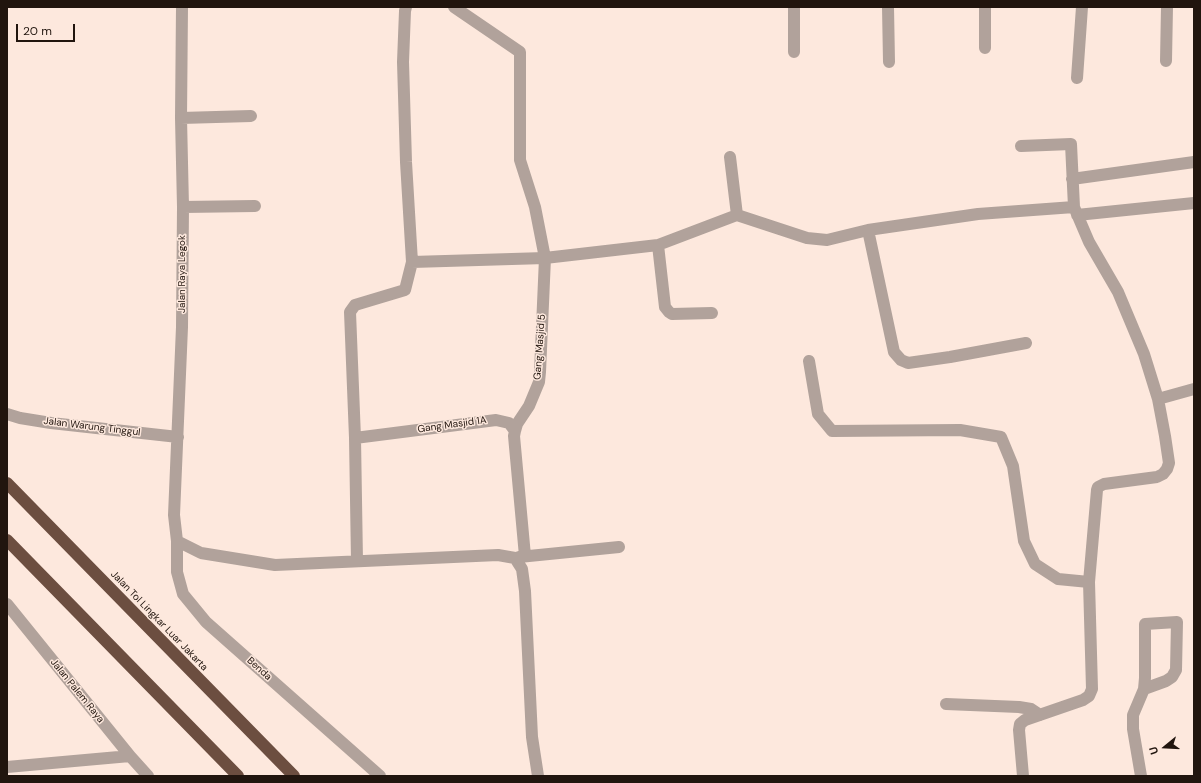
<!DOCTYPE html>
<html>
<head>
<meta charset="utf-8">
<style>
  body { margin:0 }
  #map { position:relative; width:1201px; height:783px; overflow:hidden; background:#fde8dd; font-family:"DM Sans",sans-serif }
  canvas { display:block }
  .frame { position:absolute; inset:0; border:8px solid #21150e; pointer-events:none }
  .north { position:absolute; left:1145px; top:727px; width:40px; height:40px; -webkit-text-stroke:3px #fde8dd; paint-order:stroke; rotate:252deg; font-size:11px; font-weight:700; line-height:16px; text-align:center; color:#21150e }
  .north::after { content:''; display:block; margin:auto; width:14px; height:18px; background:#21150e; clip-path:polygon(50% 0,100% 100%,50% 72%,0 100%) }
  .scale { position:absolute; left:16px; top:24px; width:59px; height:18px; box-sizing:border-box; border:2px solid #21150e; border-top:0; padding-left:5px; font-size:12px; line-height:14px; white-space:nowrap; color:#21150e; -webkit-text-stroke:3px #fde8dd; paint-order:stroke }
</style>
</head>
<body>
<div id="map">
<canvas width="1201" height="783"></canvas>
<div class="frame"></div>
<div class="north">U</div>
<div class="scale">20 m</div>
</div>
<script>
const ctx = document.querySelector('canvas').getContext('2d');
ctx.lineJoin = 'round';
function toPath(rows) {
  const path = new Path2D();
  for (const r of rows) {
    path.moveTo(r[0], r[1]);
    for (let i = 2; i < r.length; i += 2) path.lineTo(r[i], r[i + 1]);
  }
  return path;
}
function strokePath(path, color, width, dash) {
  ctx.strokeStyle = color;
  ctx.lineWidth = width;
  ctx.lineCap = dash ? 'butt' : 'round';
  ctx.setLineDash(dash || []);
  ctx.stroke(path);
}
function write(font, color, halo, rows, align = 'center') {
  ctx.font = font + ' "DM Sans",sans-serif';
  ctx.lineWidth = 3;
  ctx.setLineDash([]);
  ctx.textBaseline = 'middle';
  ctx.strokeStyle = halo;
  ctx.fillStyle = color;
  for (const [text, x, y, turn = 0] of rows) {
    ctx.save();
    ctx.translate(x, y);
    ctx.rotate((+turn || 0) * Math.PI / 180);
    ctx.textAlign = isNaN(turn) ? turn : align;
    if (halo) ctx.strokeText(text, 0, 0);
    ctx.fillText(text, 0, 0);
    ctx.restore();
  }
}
strokePath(toPath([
  [182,7,181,118,183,207,182,327,174,515,177,541,177,572,183,594,206,622,380,776],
  [406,7,405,11,403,62,406,162,412,262],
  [454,7,520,52,520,160,535,207,545,258,540,372,539,382,529,406,517,424,515,431,514,436,525,556],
  [888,7,889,62],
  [985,7,985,48],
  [794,52,794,7],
  [1166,61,1167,7],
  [1077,78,1082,7],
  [181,118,251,116],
  [1021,146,1071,144,1074,207,1089,242,1118,292,1144,354,1158,399,1165,436,1169,463,1167,469,1163,474,1157,477,1104,484,1098,487,1097,490,1089,582,1092,689,1089,696,1083,700,1025,720,1020,724,1019,730,1023,776],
  [730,157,737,215],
  [1072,179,1194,162],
  [183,207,255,206],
  [1077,215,1194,203],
  [868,230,894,352,901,360,908,363,950,357,1026,343],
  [658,245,665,307,669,312,672,314,712,313],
  [809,361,818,414,832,431,960,430,1001,437,1013,466,1024,541,1035,564,1058,579,1089,582],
  [1158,399,1194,389],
  [7,414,20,418,51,423,178,437],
  [355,438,496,420,509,423,515,431],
  [177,541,201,553,275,565,498,555,515,558,522,569,525,591,532,737,538,776],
  [519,557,619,547],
  [357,561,355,438,350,312,355,305,405,290,412,262,545,258,658,245,737,215,807,238,827,240,868,230,978,214,1074,207],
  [7,604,130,756,148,776],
  [946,704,1019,707,1031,709,1040,715],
  [7,767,130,756],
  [1141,776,1133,729,1133,715,1144,689,1145,678,1145,624,1177,622,1176,670,1172,677,1166,681,1144,689]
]), '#b1a29b', 12);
strokePath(toPath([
  [7,483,294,776],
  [7,540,238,776]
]), '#6c4e40', 12);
write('10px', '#21150e', '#fde8dd', [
  ["Jalan Raya Legok",182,274,-90],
  ["Gang Masjid 5",540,347,-86],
  ["Gang Masjid 1A",452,425,-8],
  ["Jalan Warung Tinggul",92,427,7],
  ["Jalan Tol Lingkar Luar Jakarta",159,621,46],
  ["Benda",259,669,42],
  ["Jalan Palem Raya",77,691,51]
]);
</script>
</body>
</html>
